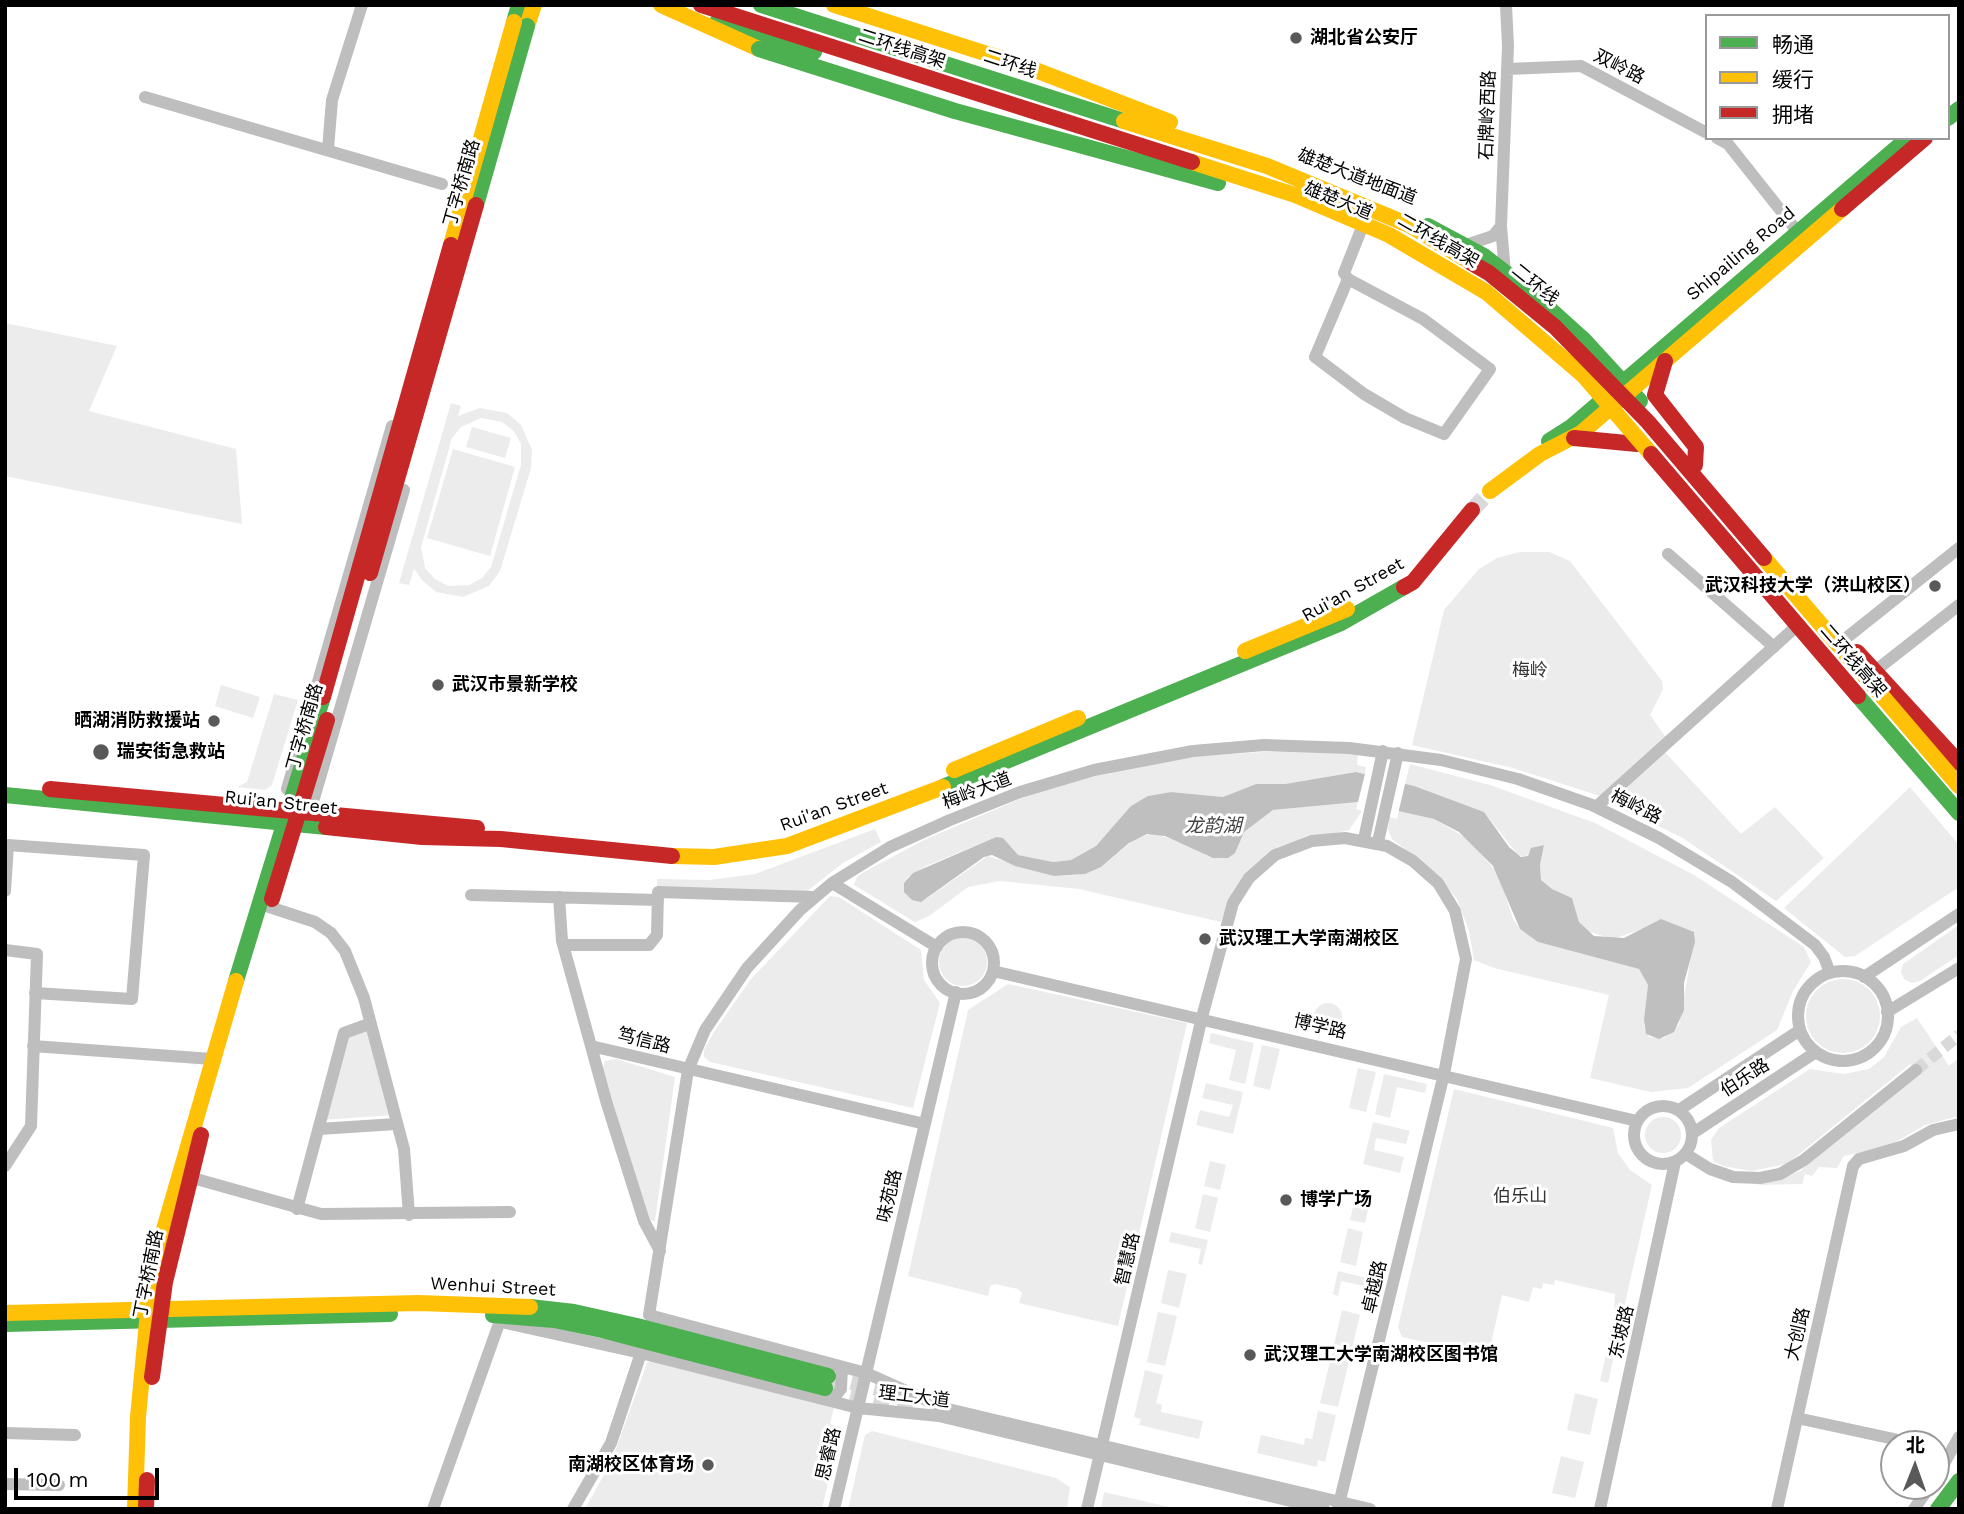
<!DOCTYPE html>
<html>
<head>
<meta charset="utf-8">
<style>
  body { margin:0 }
  #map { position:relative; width:1964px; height:1514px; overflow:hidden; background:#fff; font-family:"Work Sans","Noto Sans SC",sans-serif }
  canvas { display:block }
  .frame { position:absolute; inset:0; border:7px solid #000; pointer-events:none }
  .legend { position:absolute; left:1705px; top:14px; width:245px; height:126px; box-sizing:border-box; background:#fff; border:2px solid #999; margin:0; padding:9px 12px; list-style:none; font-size:21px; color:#000 }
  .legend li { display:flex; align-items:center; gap:14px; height:35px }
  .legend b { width:35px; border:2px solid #999 }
  .north { position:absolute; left:1880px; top:1430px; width:70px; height:70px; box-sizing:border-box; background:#fff; border:2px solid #999; border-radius:50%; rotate:1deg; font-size:19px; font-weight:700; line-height:28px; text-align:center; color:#000 }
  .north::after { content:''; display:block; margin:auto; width:24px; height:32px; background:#595959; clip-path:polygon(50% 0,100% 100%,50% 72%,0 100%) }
  .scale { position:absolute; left:14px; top:1468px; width:145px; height:32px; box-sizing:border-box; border:4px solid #000; border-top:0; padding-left:9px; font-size:21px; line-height:24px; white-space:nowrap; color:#000; -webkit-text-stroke:5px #fff; paint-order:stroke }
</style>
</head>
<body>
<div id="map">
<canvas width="1964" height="1514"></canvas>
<div class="frame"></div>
<ul class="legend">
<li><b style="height:9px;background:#4caf50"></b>畅通</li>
<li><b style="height:9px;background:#ffc107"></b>缓行</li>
<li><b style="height:9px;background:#c62828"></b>拥堵</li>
</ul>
<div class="north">北</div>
<div class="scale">100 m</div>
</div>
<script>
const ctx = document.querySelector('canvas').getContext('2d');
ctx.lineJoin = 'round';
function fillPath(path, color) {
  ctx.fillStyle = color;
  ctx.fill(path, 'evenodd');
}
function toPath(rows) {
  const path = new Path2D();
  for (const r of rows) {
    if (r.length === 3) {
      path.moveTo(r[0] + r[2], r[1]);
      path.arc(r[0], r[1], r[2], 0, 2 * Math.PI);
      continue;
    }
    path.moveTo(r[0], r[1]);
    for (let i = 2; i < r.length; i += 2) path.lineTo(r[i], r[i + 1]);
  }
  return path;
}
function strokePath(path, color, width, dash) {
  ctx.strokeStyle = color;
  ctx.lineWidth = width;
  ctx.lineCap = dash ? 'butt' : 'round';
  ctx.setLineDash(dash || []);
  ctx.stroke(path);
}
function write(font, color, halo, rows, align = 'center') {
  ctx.font = font + ' "Work Sans","Noto Sans SC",sans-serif';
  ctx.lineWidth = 6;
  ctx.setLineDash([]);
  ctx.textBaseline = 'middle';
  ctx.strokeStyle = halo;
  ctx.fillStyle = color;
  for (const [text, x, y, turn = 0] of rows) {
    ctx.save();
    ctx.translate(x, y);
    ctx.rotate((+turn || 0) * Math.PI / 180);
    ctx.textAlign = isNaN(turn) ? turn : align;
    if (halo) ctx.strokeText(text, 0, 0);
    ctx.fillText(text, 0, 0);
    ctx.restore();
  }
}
fillPath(toPath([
  [5,323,117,346,89,411,236,449,242,524,5,476],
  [451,403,461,406,458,416,480,408,507,413,521,425,532,450,531,468,500,571,489,586,463,597,436,592,422,580,414,569,409,585,399,583],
  [481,418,502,422,514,431,521,444,521,465,491,567,482,578,469,585,448,586,435,579,425,568,421,547,452,438,461,427],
  [472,427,511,438,505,458,466,447],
  [453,449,515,467,490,556,427,538],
  [1520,552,1549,552,1570,561,1662,681,1663,689,1650,715,1667,739,1600,796,1513,768,1412,745,1444,610,1479,569,1497,558],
  [221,685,260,697,253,718,215,706],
  [274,694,298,700,272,785,265,790,237,787,247,782],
  [1663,750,1741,834,1775,807,1824,858,1776,901,1681,837,1607,802],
  [1281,751,1358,754,1357,765,1366,767,1365,774,1356,772,1285,784,1256,784,1223,797,1171,792,1148,796,1096,846,1071,860,1053,862,1018,855,996,837,926,866,907,878,926,899,988,856,1054,876,1078,875,1101,867,1136,838,1154,833,1196,848,1207,856,1228,858,1244,832,1273,810,1358,802,1356,809,1362,811,1349,830,1278,847,1228,904,1221,922,1079,889,1000,881,968,887,929,916,915,922,854,885,857,877,864,872,924,840,1029,795,1081,779,1196,756],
  [1410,764,1490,785,1595,823,1694,875,1804,947,1811,962,1793,991,1777,1030,1688,1088,1651,1092,1590,1078,1609,995,1494,968,1474,960,1469,931,1457,899,1435,873,1392,839,1388,830,1389,817,1397,819,1399,810,1434,819,1468,839,1499,875,1513,919,1520,929,1538,942,1639,969,1648,985,1644,1026,1649,1037,1664,1038,1679,1025,1695,934,1642,929,1613,939,1587,931,1579,922,1572,898,1552,889,1541,880,1540,865,1544,845,1532,848,1526,857,1518,855,1484,812,1405,784],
  [1910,787,1959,845,1959,887,1855,956,1845,957,1784,908],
  [875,829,881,842,843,863,806,892,657,887,657,879,710,880,755,874],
  [830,896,839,897,921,950,924,980,940,1003,913,1108,710,1062,704,1057,704,1050,714,1032,751,979],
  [1959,925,1959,955,1920,981,1912,983,1904,979,1901,972,1903,964],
  [963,962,24],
  [1843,1016,37],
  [1008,984,1187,1023,1118,1326,1019,1303,1022,1293,1018,1289,995,1284,990,1286,988,1296,908,1276,968,1010],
  [1328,1017,14],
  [1917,1018,1949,1066,1959,1058,1959,1116,1925,1125,1887,1147,1844,1156,1837,1168,1819,1167,1812,1176,1805,1174,1802,1184,1756,1185,1776,1181,1800,1171,1919,1074,1910,1064,1787,1164,1751,1171,1723,1166,1713,1161,1711,1140,1719,1128,1810,1069,1844,1074,1869,1069,1884,1057,1901,1027],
  [369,1024,393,1115,322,1120,344,1033],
  [1211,1033,1254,1043,1245,1084,1229,1080,1236,1050,1209,1043],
  [1262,1045,1280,1049,1270,1090,1253,1086],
  [616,1059,675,1077,655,1221,647,1220,603,1068,605,1061],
  [1358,1068,1376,1072,1366,1112,1349,1108],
  [1384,1074,1427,1084,1425,1093,1397,1087,1390,1118,1375,1114],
  [1206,1083,1243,1092,1233,1134,1196,1125,1200,1110,1229,1117,1233,1105,1202,1098],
  [1454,1089,1613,1128,1618,1153,1630,1170,1652,1185,1622,1316,1614,1315,1615,1294,1555,1280,1554,1285,1543,1283,1542,1289,1533,1287,1529,1302,1502,1295,1490,1348,1479,1354,1402,1337,1398,1327],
  [1663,1135,18],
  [1373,1122,1410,1131,1406,1144,1376,1138,1374,1150,1404,1157,1400,1173,1363,1164],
  [1210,1161,1226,1165,1220,1190,1204,1186],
  [1203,1194,1218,1198,1210,1232,1195,1228],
  [1356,1195,1371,1198,1365,1223,1350,1220],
  [1348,1228,1363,1232,1356,1266,1340,1262],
  [1171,1232,1208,1240,1202,1265,1198,1264,1201,1249,1169,1242],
  [1168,1270,1187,1274,1179,1308,1161,1303],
  [1338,1271,1375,1280,1373,1288,1341,1281,1338,1296,1333,1294],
  [1342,1310,1360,1315,1352,1348,1334,1344],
  [1158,1312,1177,1316,1165,1366,1147,1362],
  [1611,1332,1619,1334,1608,1383,1600,1381],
  [1332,1353,1350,1357,1338,1407,1320,1403],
  [652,1360,834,1408,830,1424,841,1427,822,1509,585,1509,612,1460,647,1363],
  [1145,1370,1163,1375,1156,1403,1162,1405,1161,1412,1203,1421,1199,1439,1139,1425,1141,1419,1134,1417],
  [1575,1393,1598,1399,1590,1435,1567,1430],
  [1318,1411,1336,1415,1325,1462,1318,1460,1317,1467,1257,1453,1261,1435,1304,1445,1305,1438,1312,1439],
  [872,1431,1056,1478,1070,1487,1067,1509,848,1509,865,1435],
  [1561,1456,1584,1462,1575,1498,1552,1493],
  [1104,1492,1178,1509,1101,1509]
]), '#ececec');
fillPath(toPath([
  [1356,772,1414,786,1484,812,1509,847,1521,857,1528,856,1531,848,1544,845,1540,865,1541,880,1552,889,1572,898,1579,922,1594,936,1624,938,1661,919,1694,932,1695,942,1684,983,1684,1010,1674,1032,1659,1039,1646,1034,1644,1020,1648,985,1639,969,1538,942,1520,929,1493,866,1459,832,1434,819,1358,802,1273,810,1244,832,1235,853,1228,858,1213,858,1165,836,1147,834,1129,843,1101,867,1085,874,1054,876,1015,866,992,855,984,857,921,902,912,900,904,892,904,883,913,873,996,837,1003,838,1018,855,1053,862,1071,860,1096,846,1131,806,1148,796,1171,792,1223,797,1256,784,1285,784]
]), '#bfbfbf');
fillPath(toPath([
  [1366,770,1406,780,1398,814,1357,806]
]), '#fff');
strokePath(toPath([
  [1916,1070,1959,1035]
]), '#d9d9d9', 12, [12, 6]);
strokePath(toPath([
  [1472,510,1490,491],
  [828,1376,913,1397],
  [827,1389,917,1410]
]), '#d9d9d9', 16, [16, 8]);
strokePath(toPath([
  [1507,69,1581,66,1707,133],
  [145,97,442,184],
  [1717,138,1728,144,1797,231],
  [328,149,332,100,362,5],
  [1501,226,1508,46,1506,5],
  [1466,245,1493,236,1501,226,1505,273],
  [1348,279,1315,357,1364,394,1405,418,1444,434,1490,369,1423,319,1348,279,1344,273,1361,230],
  [1668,554,1774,647],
  [1845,639,1959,548],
  [1875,671,1959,605],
  [287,789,392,426],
  [1596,807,1799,624],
  [310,812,404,490,389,486],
  [1364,839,1383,751],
  [1378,842,1398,753],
  [832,883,937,947],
  [5,891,8,845,144,855,132,999,35,993],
  [471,895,658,900],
  [559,897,562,941,607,1104,644,1221,660,1251],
  [260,904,315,922,331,933,345,951,364,998,404,1149,409,1215],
  [963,963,31],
  [563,945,649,945,657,935,658,892,813,897],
  [5,950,37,954,31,1126,5,1166],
  [993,971,1637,1121],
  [1843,1016,45],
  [1864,977,1959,914],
  [1887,1012,1959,968],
  [33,1046,212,1059],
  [591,1046,925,1124],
  [1663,1135,29],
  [1679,1110,1800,1030],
  [319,1129,396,1124],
  [1693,1133,1816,1052],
  [1686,1154,1710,1169,1733,1177,1760,1178,1780,1174,1804,1160,1916,1070],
  [182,1175,321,1214,510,1212],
  [297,1209,344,1033,369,1024],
  [501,1322,641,1353,858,1408,939,1416,1324,1509],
  [831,1401,841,1389,842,1367],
  [1797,1418,1917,1444],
  [5,1433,75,1435],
  [1936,1478,1959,1437],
  [5,1484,59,1485],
  [433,1509,502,1315],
  [573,1509,611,1443,641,1353],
  [834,1509,956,992],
  [1087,1509,1202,1017,1233,903,1249,878,1275,855,1312,841,1345,838,1387,846,1413,861,1438,883,1455,911,1466,959,1444,1074,1338,1508],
  [1370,1509,944,1408,866,1373,649,1315,688,1070,705,1030,747,968,800,910,832,883,890,847,950,820,1020,792,1094,770,1193,751,1264,745,1349,748,1441,760,1518,779,1592,805,1659,838,1732,882,1815,945,1824,957,1830,973],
  [1600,1509,1675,1162],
  [1777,1509,1853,1166,1859,1159,1904,1146,1933,1130,1959,1124],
  [1914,1509,1930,1486]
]), '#bebebe', 12);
strokePath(toPath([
  [514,22,519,5],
  [717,22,814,52],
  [1948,118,1959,109],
  [1428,226,1484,256,1533,294,1584,340,1640,401],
  [1549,441,1571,427,1908,138],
  [943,787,1341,623,1404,587],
  [5,795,326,827],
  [236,981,323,697],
  [530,1307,574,1312,637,1326,828,1376],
  [493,1315,554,1320,602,1330,825,1388],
  [6,1324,390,1314],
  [1938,1509,1959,1481]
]), '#4caf50', 16);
strokePath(toPath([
  [661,5,759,49],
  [527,26,534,5],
  [1490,491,1540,454,1581,433,1842,209],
  [1245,651,1347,609],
  [954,770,1078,718],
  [672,856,714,857,787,846,943,787],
  [5,1313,419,1303,530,1307],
  [135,1509,138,1417,147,1322,160,1243,236,981]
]), '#ffc107', 16);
strokePath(toPath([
  [1842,209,1925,138],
  [1665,361,1655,395,1696,447,1695,465],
  [1574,438,1637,444],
  [1404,587,1413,582,1472,510],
  [1857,652,1959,763],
  [50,789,477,828],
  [326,827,422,837,501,839,672,856],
  [272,899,327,720],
  [152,1377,165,1282,201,1135],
  [146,1509,147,1480]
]), '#c62828', 16);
strokePath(toPath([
  [761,5,1124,121],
  [759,49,955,111,1218,183],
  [476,205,527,26],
  [1858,696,1959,813]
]), '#4caf50', 16);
strokePath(toPath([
  [834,5,1025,66,1170,122],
  [1124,121,1267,166,1409,225,1470,262],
  [1192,162,1295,195,1389,235,1486,292,1584,376,1651,454],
  [451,245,514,22],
  [1764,558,1959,786]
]), '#ffc107', 16);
strokePath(toPath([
  [701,5,1192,162],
  [1470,262,1489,273,1555,327,1648,422,1764,558],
  [1651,454,1858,696],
  [370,573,476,205],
  [323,697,451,245]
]), '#c62828', 16);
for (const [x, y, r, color] of [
  [1296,38,7,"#595959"],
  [1935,586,7,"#595959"],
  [438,685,7,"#595959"],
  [214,721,7,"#595959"],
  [101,752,9,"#595959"],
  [1205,939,7,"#595959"],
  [1286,1200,7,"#595959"],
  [1250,1355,7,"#595959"],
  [708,1465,7,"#595959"]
]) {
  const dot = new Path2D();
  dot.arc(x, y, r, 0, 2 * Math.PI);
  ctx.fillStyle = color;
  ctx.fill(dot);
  strokePath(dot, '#fff', 2.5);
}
write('bold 18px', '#000', '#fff', [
  ["湖北省公安厅",1310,38],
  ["武汉科技大学（洪山校区）",1921,586,"right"],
  ["武汉市景新学校",452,685],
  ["晒湖消防救援站",200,721,"right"],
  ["瑞安街急救站",117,752],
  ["武汉理工大学南湖校区",1219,939],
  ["博学广场",1300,1200],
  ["武汉理工大学南湖校区图书馆",1264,1355],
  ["南湖校区体育场",694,1465,"right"]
], 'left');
write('18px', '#000', '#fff', [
  ["二环线高架",902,49,18],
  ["二环线",1010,64,18],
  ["双岭路",1619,67,27],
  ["石牌岭西路",1488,115,-88],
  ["雄楚大道地面道",1357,177,21],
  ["丁字桥南路",462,183,-74],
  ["雄楚大道",1338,201,22],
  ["二环线高架",1438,241,30],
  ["Shipailing Road",1741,254,-40],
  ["二环线",1535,285,39],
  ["Rui'an Street",1353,590,-29],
  ["二环线高架",1853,661,49],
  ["丁字桥南路",305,727,-74],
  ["梅岭大道",977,791,-21],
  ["Rui'an Street",281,803,6],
  ["Rui'an Street",834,807,-20],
  ["梅岭路",1636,807,27],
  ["博学路",1320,1027,13],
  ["笃信路",644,1041,14],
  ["伯乐路",1745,1078,-33],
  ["味苑路",890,1196,-77],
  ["智慧路",1128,1259,-77],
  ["丁字桥南路",149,1274,-79],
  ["Wenhui Street",493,1287,3],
  ["卓越路",1375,1287,-77],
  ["东坡路",1622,1332,-77],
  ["大创路",1798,1334,-77],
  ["理工大道",914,1397,7],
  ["思睿路",829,1454,-77]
]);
write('18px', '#333', '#fff', [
  ["梅岭",1530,671],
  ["伯乐山",1520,1197]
]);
write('italic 19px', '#444', '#fff', [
  ["龙韵湖",1213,826]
]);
</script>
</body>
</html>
